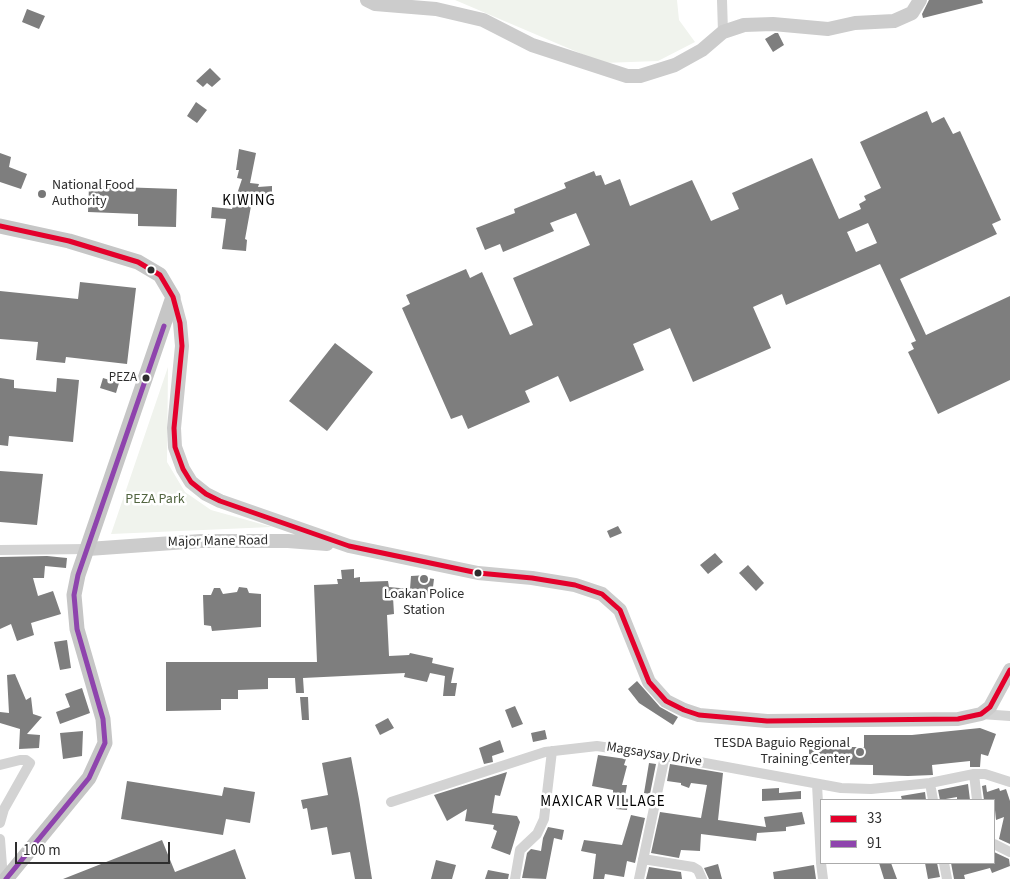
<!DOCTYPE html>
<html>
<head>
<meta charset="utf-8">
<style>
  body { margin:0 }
  #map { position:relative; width:1010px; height:879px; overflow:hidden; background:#fff; font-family:"Source Sans 3",sans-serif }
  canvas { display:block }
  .legend { position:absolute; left:820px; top:799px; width:175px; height:65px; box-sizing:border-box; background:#fff; border:1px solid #ababab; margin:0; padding:6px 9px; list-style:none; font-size:15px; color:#2e2e2e }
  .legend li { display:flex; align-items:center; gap:10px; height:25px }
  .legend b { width:25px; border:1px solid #ababab }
  .scale { position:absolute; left:15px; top:842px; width:155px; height:22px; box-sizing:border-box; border:2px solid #2e2e2e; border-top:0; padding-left:6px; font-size:15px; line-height:18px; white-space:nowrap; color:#2e2e2e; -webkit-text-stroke:4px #fff; paint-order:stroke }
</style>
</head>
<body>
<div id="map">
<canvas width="1010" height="879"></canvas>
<ul class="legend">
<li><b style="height:6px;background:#e4002b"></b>33</li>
<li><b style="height:6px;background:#8e44ad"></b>91</li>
</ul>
<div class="scale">100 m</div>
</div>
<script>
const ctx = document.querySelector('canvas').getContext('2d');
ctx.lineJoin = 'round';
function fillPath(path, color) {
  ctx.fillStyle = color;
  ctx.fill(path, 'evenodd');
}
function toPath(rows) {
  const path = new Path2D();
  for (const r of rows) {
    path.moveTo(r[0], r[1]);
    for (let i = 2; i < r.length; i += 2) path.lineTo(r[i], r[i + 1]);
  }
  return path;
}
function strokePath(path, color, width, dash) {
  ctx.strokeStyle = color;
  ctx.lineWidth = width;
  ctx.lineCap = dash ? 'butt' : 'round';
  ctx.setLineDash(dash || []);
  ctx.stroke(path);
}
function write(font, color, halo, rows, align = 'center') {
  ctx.font = font + ' "Source Sans 3",sans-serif';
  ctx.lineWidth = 5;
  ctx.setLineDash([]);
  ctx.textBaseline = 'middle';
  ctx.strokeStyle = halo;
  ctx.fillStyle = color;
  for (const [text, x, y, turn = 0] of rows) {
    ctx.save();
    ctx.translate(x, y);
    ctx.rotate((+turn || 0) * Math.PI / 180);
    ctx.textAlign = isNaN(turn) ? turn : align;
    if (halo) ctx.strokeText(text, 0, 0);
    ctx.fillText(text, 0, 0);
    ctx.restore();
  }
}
fillPath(toPath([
  [455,0,677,0,679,20,695,42,658,61,603,63],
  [168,367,167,462,185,492,211,510,272,527,111,534]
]), '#f0f3ed');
fillPath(toPath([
  [929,0,982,0,983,3,923,18,922,14],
  [27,9,45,16,39,29,22,22],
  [775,33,778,33,784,45,773,52,765,39],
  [210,68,221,79,212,87,207,83,203,87,196,81],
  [196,102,207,110,197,123,187,116],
  [927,111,932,123,944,117,953,134,960,131,1001,220,992,224,997,234,900,279,926,335,1010,296,1010,380,938,414,908,352,914,349,911,343,916,341,880,264,786,305,782,294,753,307,771,348,693,382,670,328,633,344,644,370,570,402,558,376,525,391,530,402,468,429,462,415,451,419,402,308,410,304,406,295,466,269,470,278,482,272,510,335,533,325,513,278,590,245,576,213,550,223,554,231,503,252,500,244,485,250,476,228,515,213,514,209,566,188,564,183,594,171,596,176,601,175,605,185,620,179,630,206,692,180,711,221,739,209,732,193,812,158,839,219,861,209,859,204,866,200,864,196,881,188,860,142],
  [868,223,877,243,856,252,847,232],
  [239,149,256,153,250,183,259,184,258,187,272,186,272,204,254,204,253,207,251,206,245,239,247,240,246,251,222,249,226,219,211,218,212,207,232,209,242,179,237,178,239,170,236,170],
  [0,153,11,157,9,167,27,174,21,189,0,182],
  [89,186,177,189,176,227,138,226,138,214,88,212],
  [80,282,136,288,127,364,66,357,65,363,36,360,38,342,0,339,0,291,78,299],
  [335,343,373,372,327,431,289,401],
  [0,378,14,380,14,388,56,392,57,378,79,380,73,442,9,436,8,446,0,445],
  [103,378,119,383,116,393,100,388],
  [0,471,43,474,37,525,0,522],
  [618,526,622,533,610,538,607,531],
  [715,553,723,562,708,574,700,565],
  [47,556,67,558,66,568,45,566,44,578,33,578,38,596,53,591,61,614,31,623,34,635,17,641,11,624,0,629,0,557],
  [748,565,764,583,756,591,739,573],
  [354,569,354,578,360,577,360,582,388,581,389,587,410,589,411,576,428,575,428,578,434,579,432,595,410,592,409,599,393,597,394,614,387,615,389,656,409,655,410,653,433,658,432,663,454,668,451,683,457,683,455,696,443,696,445,676,430,673,427,682,404,677,405,673,303,678,304,693,296,693,295,678,268,678,268,689,238,690,238,699,221,699,221,710,166,711,166,662,317,662,314,585,338,584,337,579,342,579,341,570],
  [239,587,247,588,249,593,261,594,261,627,212,631,211,626,204,625,203,595,211,595,214,588,220,588,223,594,237,592],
  [67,640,71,668,60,670,54,642],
  [15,674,26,700,31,697,33,714,42,717,27,734,40,735,39,748,19,749,20,729,0,723,0,712,9,713,7,675],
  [637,681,660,707,678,717,673,725,639,703,628,689],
  [82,688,90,713,60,724,56,712,70,707,65,694],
  [300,697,308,697,309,720,302,720],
  [515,706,523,724,512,728,505,710],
  [388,718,394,728,380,735,375,725],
  [980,728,996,734,988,756,981,754,980,767,970,767,970,761,932,765,933,775,908,776,873,775,873,765,809,764,809,747,864,747,864,735,912,735],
  [545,730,547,739,533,742,531,733],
  [83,731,82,756,63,759,60,733],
  [500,740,504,752,492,756,493,762,484,764,479,748],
  [598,755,626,759,624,765,627,766,622,785,627,785,625,796,613,795,613,790,592,786],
  [351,757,359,799,372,879,355,879,350,852,332,855,327,827,311,830,307,808,303,809,301,800,328,795,322,763],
  [649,763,656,764,650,794,644,793],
  [670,764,723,773,718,820,766,827,764,817,802,812,805,824,786,827,786,831,757,833,756,841,701,834,700,851,681,850,679,858,651,853,660,812,701,818,707,785,691,783,689,788,681,785,681,783,667,781],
  [507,772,500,796,495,795,492,813,517,816,520,822,510,855,491,848,497,831,493,829,494,825,465,821,467,809,447,821,434,795],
  [127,781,222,796,224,787,255,792,250,823,226,819,223,835,121,819],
  [968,784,970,800,957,800,957,797,940,800,938,790],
  [986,785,987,792,999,788,1000,791,1006,789,1010,801,1010,844,999,839,1004,817,996,820,994,800,984,800,982,786],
  [779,788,779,793,801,791,801,799,762,801,762,789],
  [925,792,926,800,902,800,901,796],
  [618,798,629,799,627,810,616,809],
  [631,815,645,818,635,863,627,861,624,877,605,874,604,879,593,879,596,854,581,851,584,840,622,845],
  [548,827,564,830,562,840,554,838,546,879,522,878,527,853,531,849,541,851,543,838],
  [162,840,175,872,235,849,246,879,63,879],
  [994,852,1009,859,1010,866,992,873,990,868,964,875,965,879,954,879,951,863,994,863],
  [436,860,456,865,452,879,431,879],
  [879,863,891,863,897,879,884,879],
  [925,863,937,863,940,877,928,879],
  [718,864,722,879,709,879,704,868],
  [814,865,816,879,774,879,773,872],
  [649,867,681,872,682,879,646,879],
  [488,870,509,874,508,879,485,879]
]), '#7e7e7e');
strokePath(toPath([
  [722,0,723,32],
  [0,550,88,549],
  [981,714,1010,716],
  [0,765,20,760,26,760,30,763,4,809,0,823],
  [974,774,977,800],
  [930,783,933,800],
  [817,784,821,862],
  [391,802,545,752,597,746,683,759,841,788,871,789,930,783,974,774,985,774,1010,782],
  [0,839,3,879],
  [994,844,1010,852],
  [643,859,693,867,698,870,702,879],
  [821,863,823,879],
  [944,863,947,879],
  [515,879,520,850,537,834,544,819,552,751],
  [639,879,665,756]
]), '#d3d3d3', 10);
strokePath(toPath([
  [367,0,375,4,436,9,483,20,532,45,627,76,640,76,675,65,702,50,723,32,744,25,773,24,828,29,855,23,894,21,912,13,920,0],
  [173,297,180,323,182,346,174,428,175,447,183,469,191,482,206,494,220,501,349,546,478,573,532,578,575,585,602,594,620,610,649,682,666,701,684,710,699,715,767,721,958,719,981,714,990,707,1010,670],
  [88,549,201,541,288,541,327,544]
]), '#ccc', 14);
strokePath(toPath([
  [0,226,69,241,138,262,160,275,173,297,78,575,74,595,77,629,103,719,105,743,89,778,6,879]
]), '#c6c6c6', 15);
strokePath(toPath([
  [0,226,69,241,138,262,160,275,173,297,180,323,182,346,174,428,175,447,183,469,191,482,206,494,220,501,349,546,478,573,532,578,575,585,602,594,620,610,649,682,666,701,684,710,699,715,767,721,958,719,981,714,990,707,1010,670]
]), '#e4002b', 5);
strokePath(toPath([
  [6,879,89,778,105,743,103,719,77,629,74,595,78,575,164,326]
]), '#8e44ad', 5);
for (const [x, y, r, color] of [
  [42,194,5,"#777"],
  [151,270,4.5,"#2e2e2e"],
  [146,378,4.5,"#2e2e2e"],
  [478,573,4.5,"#2e2e2e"],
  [424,579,5,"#777"],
  [860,752,5,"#777"]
]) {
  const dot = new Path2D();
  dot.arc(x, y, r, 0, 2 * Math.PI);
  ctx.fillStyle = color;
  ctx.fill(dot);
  strokePath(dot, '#fff', 2);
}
write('13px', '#2e2e2e', '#fff', [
  ["PEZA",137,378]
], 'right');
write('14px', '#2e2e2e', '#fff', [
  ["National Food",52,186],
  ["Authority",52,202],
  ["Loakan Police",424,595,"center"],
  ["Station",424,611,"center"],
  ["TESDA Baguio Regional",850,744,"right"],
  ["Training Center",850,760,"right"]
], 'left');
write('14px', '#526541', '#fff', [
  ["PEZA Park",155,500]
]);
write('14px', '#2e2e2e', '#fff', [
  ["Major Mane Road",218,542,-1],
  ["Magsaysay Drive",654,755,9]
]);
ctx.letterSpacing = '1px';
write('15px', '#000', '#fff', [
  ["KIWING",249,202],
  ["MAXICAR VILLAGE",603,803]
]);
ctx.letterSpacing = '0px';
</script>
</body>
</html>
